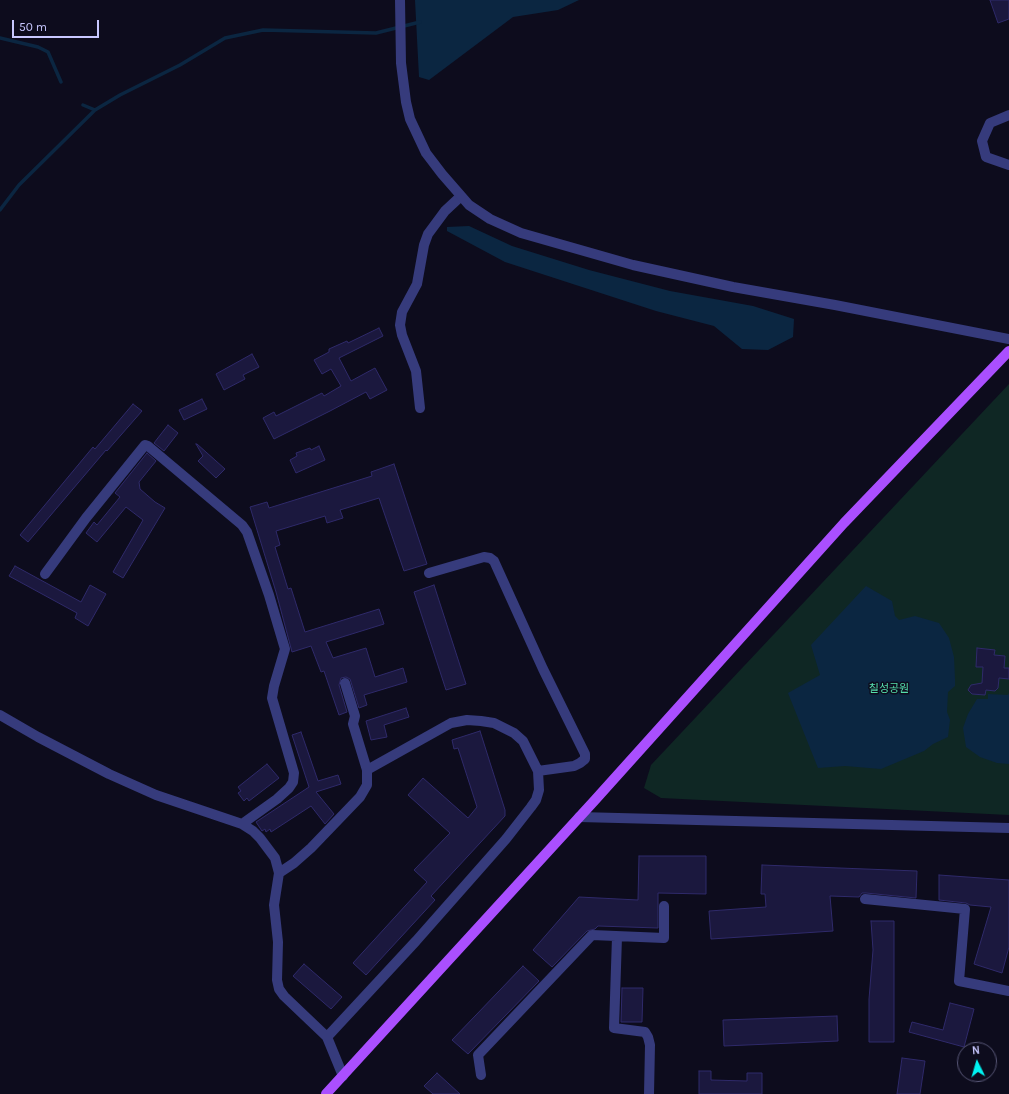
<!DOCTYPE html>
<html>
<head>
<meta charset="utf-8">
<style>
  body { margin:0 }
  #map { position:relative; width:1009px; height:1094px; overflow:hidden; background:#0d0c1d; font-family:Karla,sans-serif }
  canvas { display:block }
  .north { position:absolute; left:957px; top:1042px; width:40px; height:40px; box-sizing:border-box; background:#0d0c1d; border:1px solid #585777; border-radius:50%; rotate:355deg; font-size:11px; font-weight:700; line-height:16px; text-align:center; color:#c8c8ff }
  .north::after { content:''; display:block; margin:auto; width:14px; height:18px; background:#00f3f1; clip-path:polygon(50% 0,100% 100%,50% 72%,0 100%) }
  .scale { position:absolute; left:12px; top:20px; width:87px; height:18px; box-sizing:border-box; border:2px solid #c8c8ff; border-top:0; padding-left:5px; font-size:12px; line-height:14px; white-space:nowrap; color:#c8c8ff; -webkit-text-stroke:3px #0d0c1d; paint-order:stroke }
</style>
</head>
<body>
<div id="map">
<canvas width="1009" height="1094"></canvas>
<div class="north">N</div>
<div class="scale">50 m</div>
</div>
<script>
const ctx = document.querySelector('canvas').getContext('2d');
ctx.lineJoin = 'round';
function fillPath(path, color) {
  ctx.fillStyle = color;
  ctx.fill(path, 'evenodd');
}
function toPath(rows) {
  const path = new Path2D();
  for (const r of rows) {
    path.moveTo(r[0], r[1]);
    for (let i = 2; i < r.length; i += 2) path.lineTo(r[i], r[i + 1]);
  }
  return path;
}
function strokePath(path, color, width, dash) {
  ctx.strokeStyle = color;
  ctx.lineWidth = width;
  ctx.lineCap = dash ? 'butt' : 'round';
  ctx.setLineDash(dash || []);
  ctx.stroke(path);
}
function write(font, color, halo, rows, align = 'center') {
  ctx.font = font + ' Karla,"Noto Sans KR",sans-serif';
  ctx.lineWidth = 3;
  ctx.setLineDash([]);
  ctx.textBaseline = 'middle';
  ctx.strokeStyle = halo;
  ctx.fillStyle = color;
  for (const [text, x, y, turn = 0] of rows) {
    ctx.save();
    ctx.translate(x, y);
    ctx.rotate((+turn || 0) * Math.PI / 180);
    ctx.textAlign = isNaN(turn) ? turn : align;
    if (halo) ctx.strokeText(text, 0, 0);
    ctx.fillText(text, 0, 0);
    ctx.restore();
  }
}
fillPath(toPath([
  [1009,384,1009,815,661,798,644,788,651,765]
]), '#0f2724');
fillPath(toPath([
  [415,0,579,0,558,10,513,17,429,80,419,77],
  [469,226,512,246,589,270,670,291,753,306,794,319,793,337,768,350,742,349,714,326,656,311,505,262,447,231,447,227],
  [866,586,892,601,895,616,899,620,915,616,939,623,949,638,954,657,955,679,955,686,948,692,947,712,950,720,948,737,933,744,924,751,881,769,845,766,818,768,788,693,820,675,811,645],
  [1009,693,1009,764,997,763,980,757,966,747,963,728,968,714,977,699,988,699,988,694,1008,695]
]), '#0b2641');
strokePath(toPath([
  [0,38,38,47,48,52,61,82],
  [83,105,95,110],
  [0,210,19,185,95,110,120,95,180,65,225,38,263,30,376,33,420,22]
]), '#0b2641', 3.5);
const building = toPath([
  [990,0,1009,0,1009,19,998,23,990,0],
  [379,328,383,336,339,358,351,381,375,368,387,390,370,399,366,392,330,411,274,439,263,418,274,412,276,416,322,393,324,396,341,386,331,369,322,374,314,360,329,352,329,349,347,341,348,343,379,328],
  [252,354,259,367,243,375,245,379,224,390,216,374,252,354],
  [202,399,207,409,184,420,179,410,202,399],
  [133,404,142,411,107,451,106,450,28,542,20,535,93,447,95,449,133,404],
  [168,425,178,433,164,451,154,443,168,425],
  [196,444,197,444,225,469,216,478,198,461,203,456,196,444],
  [319,446,325,460,296,473,290,460,297,456,296,453,310,448,311,450,319,446],
  [147,453,156,461,139,482,140,489,155,502,165,508,123,578,113,572,143,520,126,507,97,542,86,533,94,522,97,525,120,497,115,493,147,453],
  [394,464,427,564,404,571,379,498,340,510,343,518,327,523,325,516,276,531,280,545,275,547,288,589,291,588,305,632,379,609,384,624,326,642,333,658,366,648,375,677,403,668,407,682,364,695,367,705,359,708,350,679,346,677,341,678,339,685,347,712,339,715,324,671,321,672,311,646,292,652,276,592,250,507,267,502,269,508,372,476,371,472,394,464],
  [15,566,81,602,90,585,106,594,88,626,75,618,77,613,9,576,15,566],
  [434,585,466,684,446,690,414,592,434,585],
  [977,648,995,650,994,655,1005,656,1004,668,1009,668,1009,679,999,678,998,688,995,691,986,690,985,695,972,694,968,690,971,685,982,683,983,667,976,667,977,648],
  [406,708,409,717,384,725,387,737,371,740,366,721,406,708],
  [480,731,505,810,505,816,431,896,435,900,366,975,353,963,427,882,414,870,450,833,408,795,423,778,468,818,477,807,458,748,454,749,452,740,480,731],
  [301,732,318,781,338,775,341,784,316,792,334,814,325,824,311,806,271,832,270,829,266,832,265,829,262,831,256,822,309,787,292,735,301,732],
  [267,764,279,778,249,801,247,798,244,801,238,793,241,791,238,787,267,764],
  [639,856,706,856,706,894,658,893,658,928,598,926,595,929,587,931,552,967,533,950,579,897,638,900,639,856],
  [762,865,917,871,916,898,866,893,862,893,859,897,830,896,833,931,711,939,709,911,766,907,765,894,761,894,762,865],
  [939,875,1009,880,1009,947,1002,973,974,964,991,907,970,905,966,903,939,900,939,875],
  [871,921,894,921,894,1042,869,1042,869,999,873,950,871,921],
  [304,964,342,997,331,1009,293,976,304,964],
  [523,966,539,981,468,1054,452,1040,523,966],
  [622,988,643,988,642,1022,621,1022,622,988],
  [950,1003,974,1009,964,1047,909,1032,912,1022,943,1030,950,1003],
  [837,1016,838,1041,724,1046,723,1020,837,1016],
  [902,1058,925,1061,920,1094,897,1094,902,1058],
  [699,1071,711,1071,711,1080,747,1081,747,1073,762,1073,762,1094,699,1094,699,1071],
  [437,1073,460,1094,433,1094,424,1086,437,1073]
]);
fillPath(building, '#1b183e');
strokePath(building, '#2f2a6a', 1);
strokePath(toPath([
  [1009,115,990,123,982,141,986,157,1009,165],
  [420,408,416,371,402,335,400,325,402,312,417,284,424,245,428,234,445,211,460,197],
  [429,573,484,557,490,558,494,561,543,669,585,754,585,759,580,763,574,766,538,771],
  [45,574,86,518,145,445,148,446,242,525,247,532,269,595,285,649,274,686,272,698,294,773,293,782,289,788,277,799,242,824],
  [0,715,38,737,109,774,156,795,242,824,253,831,260,838,275,858,279,873,274,905,278,942,277,980,279,989,284,996,327,1037,343,1076],
  [279,873,294,863,311,848,360,797,367,785,367,770,353,724,355,716,345,683],
  [865,899,965,909,959,981,1009,991],
  [617,937,614,1028,645,1032,648,1037,650,1045,649,1094],
  [327,1037,416,941,506,839,531,807,536,800,539,790,538,771,523,741,514,733,494,723,481,721,467,720,451,723,367,770],
  [481,1075,478,1055,592,935,664,938,664,906]
]), '#363b7c', 10);
strokePath(toPath([
  [400,0,401,63,406,102,410,119,426,153,442,174,469,205,490,219,521,233,633,265,733,287,835,305,1009,339],
  [579,817,1009,828]
]), '#363b7c', 10);
strokePath(toPath([
  [326,1094,595,800,844,523,1009,351]
]), '#aa4fff', 10);
write('11px', '#55dead', '#0d0c1d', [
  ["칠성공원",889,689]
]);
</script>
</body>
</html>
